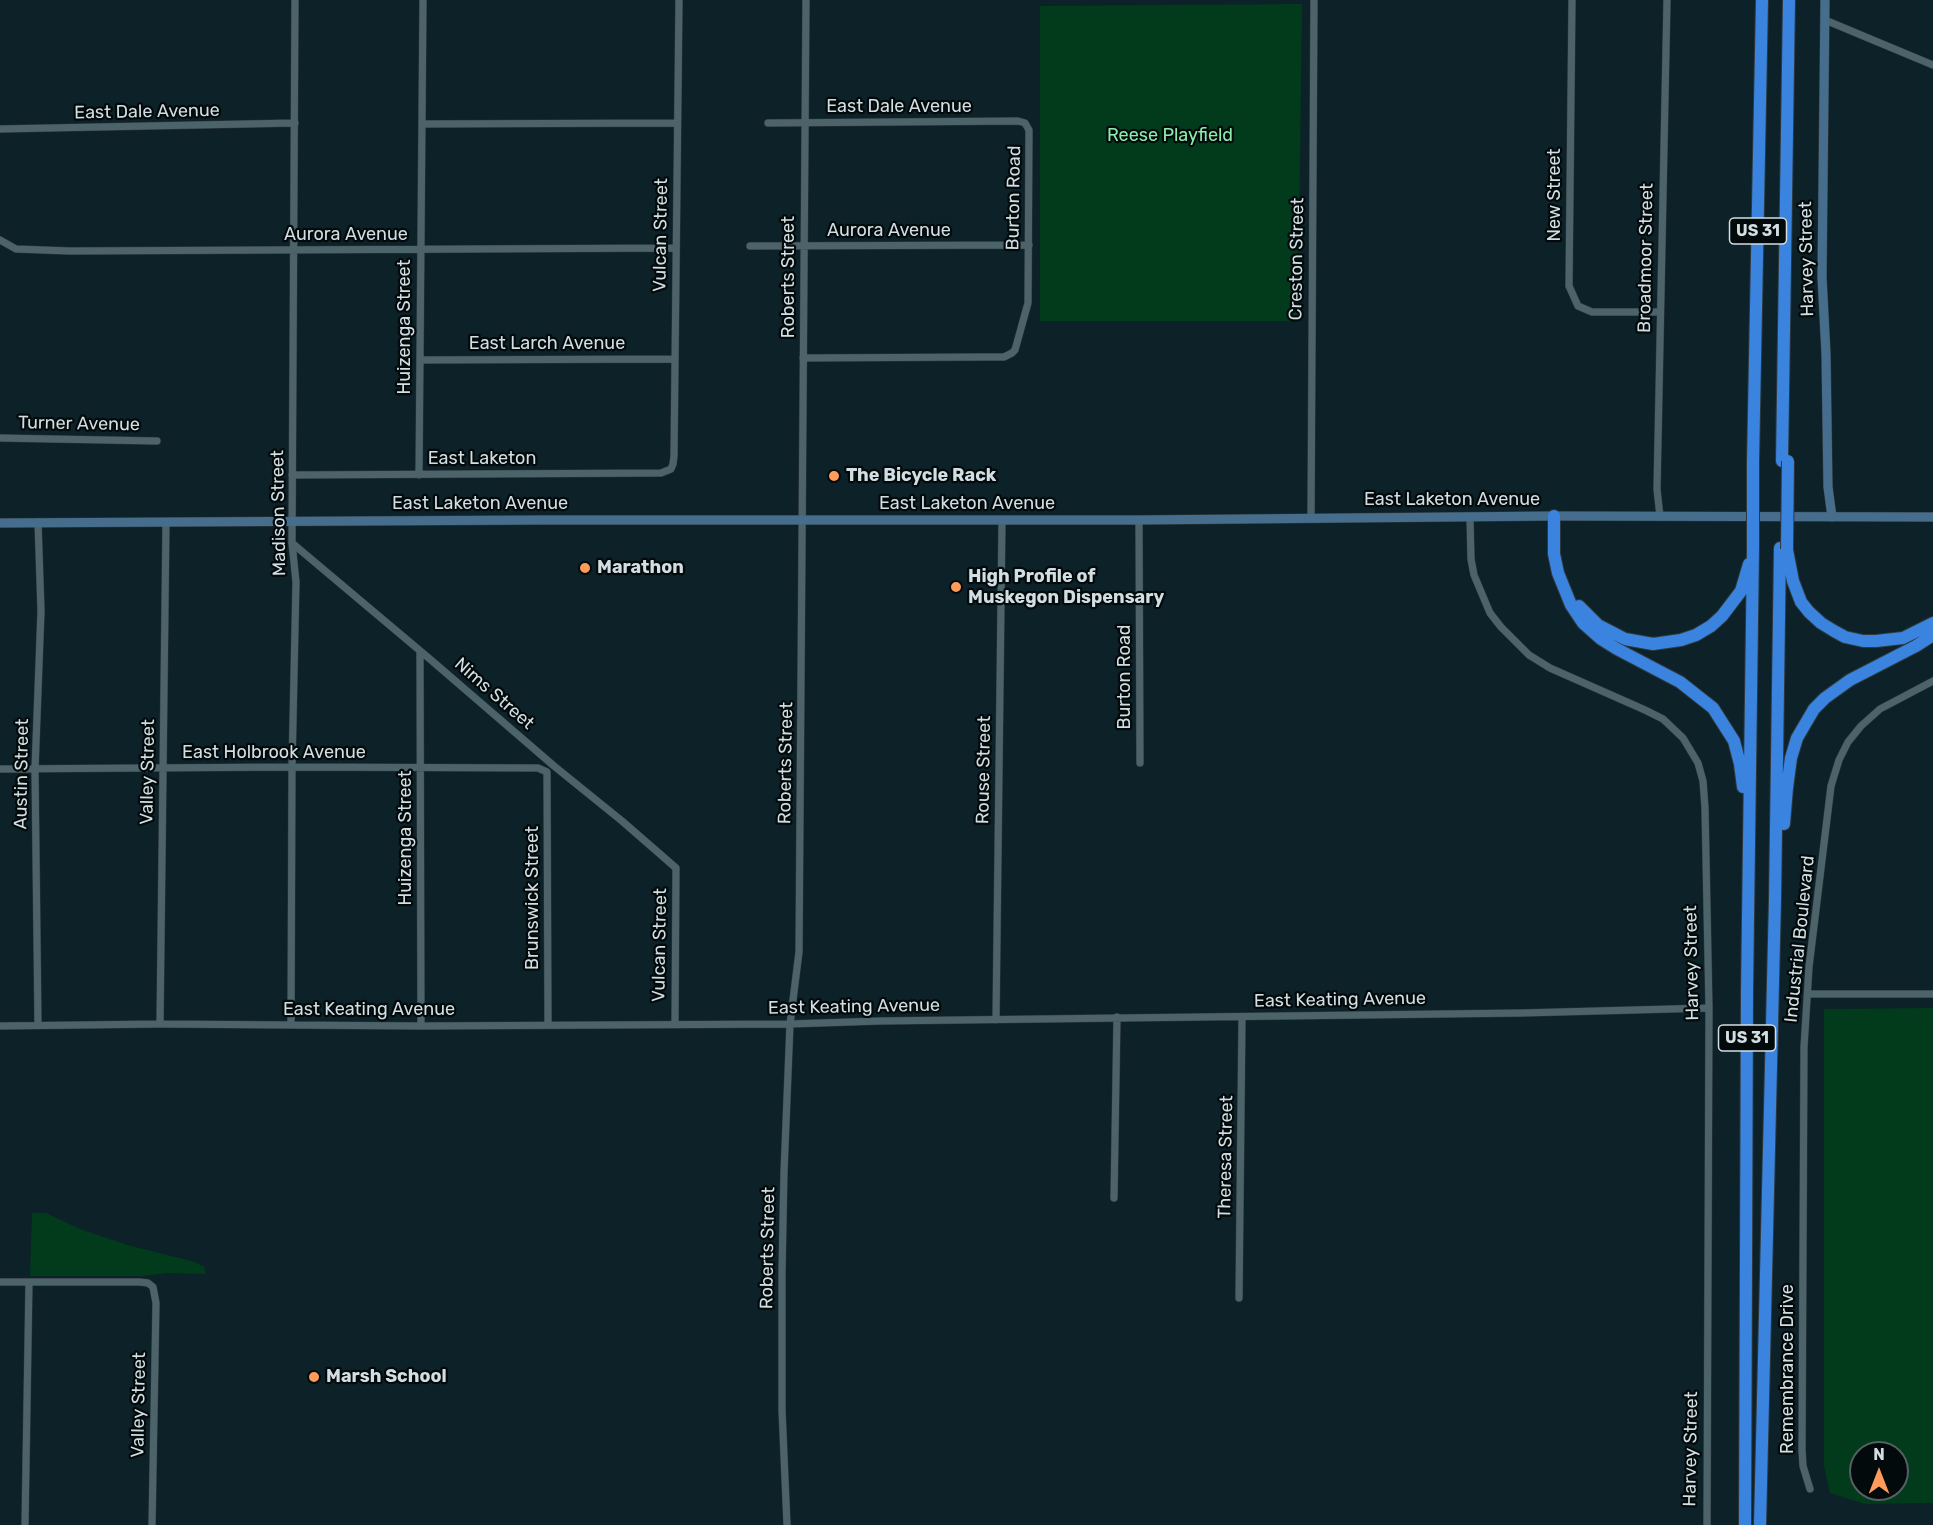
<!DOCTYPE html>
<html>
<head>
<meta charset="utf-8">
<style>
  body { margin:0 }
  #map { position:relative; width:1933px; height:1525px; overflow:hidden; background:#0d2128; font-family:Rubik,sans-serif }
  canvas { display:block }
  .north { position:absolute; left:1849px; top:1441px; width:60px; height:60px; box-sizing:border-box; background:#030a0c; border:2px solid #565f62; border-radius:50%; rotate:0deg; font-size:16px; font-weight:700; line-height:24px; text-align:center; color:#d2dee2 }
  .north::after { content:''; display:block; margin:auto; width:21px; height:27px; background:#ff9b5a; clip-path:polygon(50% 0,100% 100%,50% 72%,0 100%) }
</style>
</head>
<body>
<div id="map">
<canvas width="1933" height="1525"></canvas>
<div class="north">N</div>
</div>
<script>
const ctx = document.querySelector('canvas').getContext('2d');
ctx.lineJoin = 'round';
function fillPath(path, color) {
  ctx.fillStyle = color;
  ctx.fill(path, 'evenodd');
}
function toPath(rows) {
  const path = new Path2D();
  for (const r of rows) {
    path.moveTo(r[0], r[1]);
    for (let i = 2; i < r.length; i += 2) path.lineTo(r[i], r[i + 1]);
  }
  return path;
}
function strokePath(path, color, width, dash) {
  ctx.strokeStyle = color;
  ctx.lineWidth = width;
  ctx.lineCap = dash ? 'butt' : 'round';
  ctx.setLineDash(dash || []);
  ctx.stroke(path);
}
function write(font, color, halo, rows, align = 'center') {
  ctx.font = font + ' Rubik,sans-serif';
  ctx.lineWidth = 4.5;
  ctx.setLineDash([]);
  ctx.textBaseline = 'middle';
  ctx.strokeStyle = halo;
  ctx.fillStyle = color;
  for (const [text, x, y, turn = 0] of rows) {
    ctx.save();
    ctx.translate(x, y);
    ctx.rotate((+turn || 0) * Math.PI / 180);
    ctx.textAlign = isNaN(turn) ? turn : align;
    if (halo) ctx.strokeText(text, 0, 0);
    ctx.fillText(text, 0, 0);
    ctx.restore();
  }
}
fillPath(toPath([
  [1302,4,1298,321,1040,321,1040,6],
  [1933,1008,1933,1503,1865,1504,1830,1493,1824,1466,1824,1009],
  [1861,1453,1897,1453,1897,1489,1861,1489],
  [32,1213,46,1213,80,1229,131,1246,195,1262,204,1267,206,1274,167,1273,144,1276,30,1276]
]), '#013b1c');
const street = toPath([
  [1572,0,1569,286,1578,306,1592,312,1660,312],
  [1825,20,1933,65],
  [768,123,1018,121,1025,123,1029,130,1028,303,1015,350,1012,353,1004,357,984,357,803,358],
  [422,124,676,123],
  [0,129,295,123],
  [0,240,16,249,70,251,676,248],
  [750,246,1029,245],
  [420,360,675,359],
  [0,438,157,441],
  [292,475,661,473,671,469,673,464,674,456,679,0],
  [419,475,423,0],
  [1660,517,1657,489,1667,0],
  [1311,518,1314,0],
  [1470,518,1471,559,1474,575,1490,613,1501,627,1529,655,1550,668,1645,710,1663,719,1683,738,1698,763,1703,781,1705,808,1709,1008,1707,1525],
  [1139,520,1140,763],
  [38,522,41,611,35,769,38,1025],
  [292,543,431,660,554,766,622,821,676,868,675,1024],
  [420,651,421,1026],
  [0,769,292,767,538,768,547,772,548,1024],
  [1808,994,1933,994],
  [996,1020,1002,520],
  [160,1024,166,522],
  [291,1025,292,767,296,582,292,543,295,0],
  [0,1026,160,1024,421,1026,790,1024,880,1021,1522,1013,1709,1008],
  [1114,1198,1117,1017],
  [0,1282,139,1282,148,1283,153,1287,156,1303,152,1525],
  [1239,1298,1242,1017],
  [1810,1489,1803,1466,1802,1450,1804,1047,1809,967,1831,786,1839,760,1848,742,1861,726,1880,709,1933,681],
  [25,1525,29,1282],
  [787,1525,782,1410,782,1272,784,1172,790,1024,799,952,806,0]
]);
const secondary = toPath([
  [1825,0,1822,277,1826,354,1828,487,1832,517],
  [0,523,541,520,1139,520,1554,516,1933,517]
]);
const highway = toPath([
  [1782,461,1789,0],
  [1753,462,1762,0],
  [1554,516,1554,554,1558,573,1571,605,1583,623,1601,639,1617,649,1680,682,1713,708,1734,741,1740,764,1743,787],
  [1787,550,1793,581,1801,602,1809,612,1821,623,1834,631,1845,637,1863,641,1876,641,1903,638,1933,623],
  [1579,606,1598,625,1625,639,1653,644,1681,640,1696,635,1711,626,1722,616,1741,591,1749,564],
  [1784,824,1787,788,1791,758,1797,738,1814,709,1825,698,1850,680,1916,646,1933,635],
  [1745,1525,1747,992,1753,548],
  [1760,1525,1775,899,1780,548]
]);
strokePath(street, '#2e393e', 8);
strokePath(secondary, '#2e393e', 10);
strokePath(highway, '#2e393e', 14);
strokePath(street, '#4d636a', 7);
strokePath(secondary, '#476d8d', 9);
strokePath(highway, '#3a83de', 12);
const highwayBridge = toPath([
  [1753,548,1753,462],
  [1787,549,1788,461]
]);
strokePath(highwayBridge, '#2e393e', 14, []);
strokePath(highwayBridge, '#3a83de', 12);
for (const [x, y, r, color] of [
  [834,476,6,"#ff9b5a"],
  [585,568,6,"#ff9b5a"],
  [956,587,6,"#ff9b5a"],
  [314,1377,6,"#ff9b5a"]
]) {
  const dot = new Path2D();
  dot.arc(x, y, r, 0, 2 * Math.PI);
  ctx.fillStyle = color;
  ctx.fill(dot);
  strokePath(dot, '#030a0c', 2);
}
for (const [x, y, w] of [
  [1758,231,57],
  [1747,1038,57]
]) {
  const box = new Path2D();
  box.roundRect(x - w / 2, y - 13, w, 26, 4.5);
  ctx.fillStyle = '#030a0c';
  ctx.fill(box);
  strokePath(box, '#d2dee2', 1.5);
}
write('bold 16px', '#d2dee2', null, [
  ["US 31",1758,231],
  ["US 31",1747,1038]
]);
write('18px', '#d2dee2', '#030a0c', [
  ["East Dale Avenue",899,107],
  ["East Dale Avenue",147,112,-1],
  ["New Street",1555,195,-90],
  ["Burton Road",1014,198,-89],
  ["Aurora Avenue",889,231],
  ["Aurora Avenue",346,235],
  ["Vulcan Street",661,235,-89],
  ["Broadmoor Street",1646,258,-89],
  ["Creston Street",1297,259,-89],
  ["Harvey Street",1807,259,-91],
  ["Roberts Street",789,277,-90],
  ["Huizenga Street",405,327,-90],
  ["East Larch Avenue",547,344],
  ["Turner Avenue",79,424,1],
  ["East Laketon",482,459],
  ["East Laketon Avenue",1452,500],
  ["East Laketon Avenue",480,504],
  ["East Laketon Avenue",967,504],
  ["Madison Street",279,513,-91],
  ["Burton Road",1125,677,-90],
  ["Nims Street",494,694,41],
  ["East Holbrook Avenue",274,753],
  ["Roberts Street",786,763,-89],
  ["Rouse Street",984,770,-89],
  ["Valley Street",148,772,-89],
  ["Austin Street",22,774,-89],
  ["Huizenga Street",406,838,-90],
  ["Brunswick Street",533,898,-90],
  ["Industrial Boulevard",1800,939,-84],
  ["Vulcan Street",660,945,-89],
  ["Harvey Street",1692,963,-91],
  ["East Keating Avenue",1340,1000,-1],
  ["East Keating Avenue",854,1007,-1],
  ["East Keating Avenue",369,1010],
  ["Theresa Street",1226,1157,-89],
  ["Roberts Street",768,1248,-89],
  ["Remembrance Drive",1788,1369,-90],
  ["Valley Street",139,1405,-89],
  ["Harvey Street",1691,1449,-89]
]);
write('18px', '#8cedac', '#030a0c', [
  ["Reese Playfield",1170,136]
]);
write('bold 18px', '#d2dee2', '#030a0c', [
  ["The Bicycle Rack",846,476],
  ["Marathon",597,568],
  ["High Profile of",968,577],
  ["Muskegon Dispensary",968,598],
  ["Marsh School",326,1377]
], 'left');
</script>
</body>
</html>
